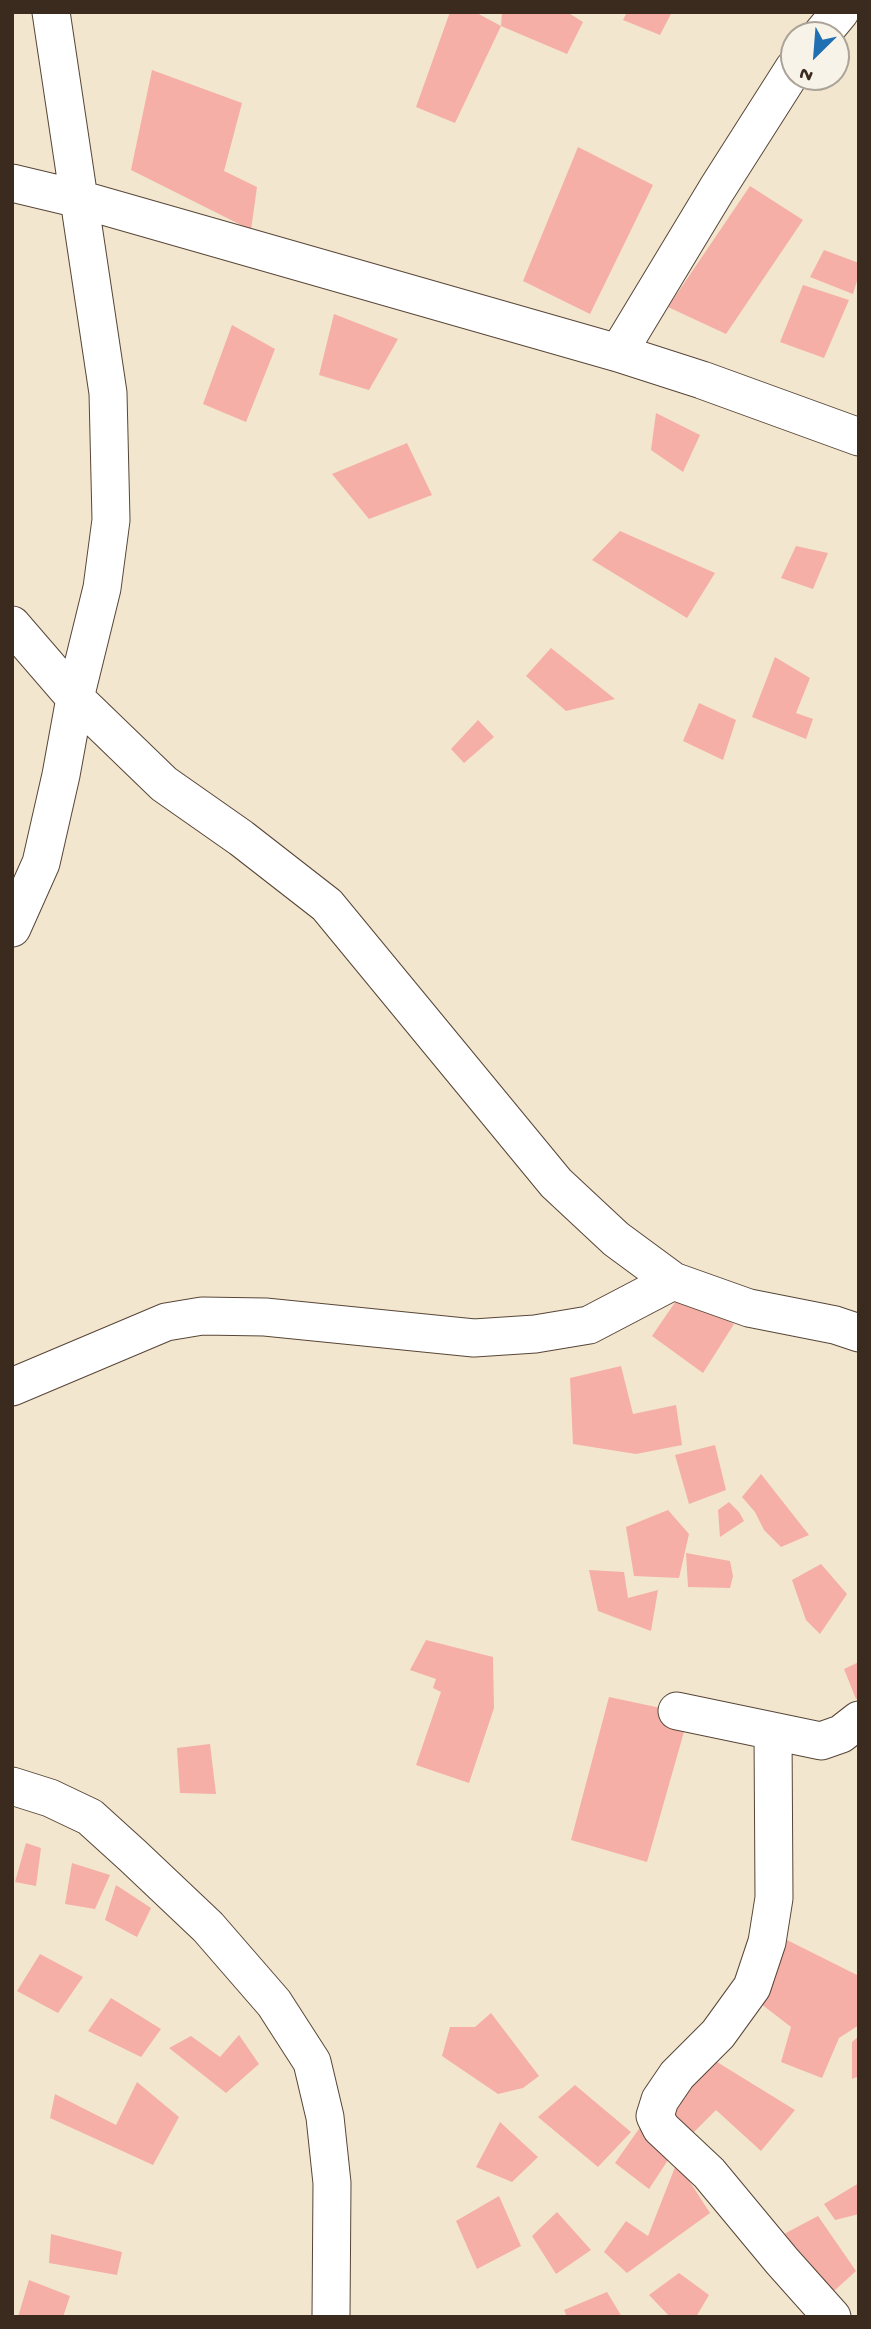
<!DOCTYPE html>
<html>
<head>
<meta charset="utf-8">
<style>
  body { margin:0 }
  #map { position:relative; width:871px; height:2329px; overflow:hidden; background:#f3e6ce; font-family:"Gochi Hand",sans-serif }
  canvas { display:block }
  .frame { position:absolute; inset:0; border:14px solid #3b2a1e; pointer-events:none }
  .north { position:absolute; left:780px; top:21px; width:70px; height:70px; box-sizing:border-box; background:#f7f3e8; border:2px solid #aca397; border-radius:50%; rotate:205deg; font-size:19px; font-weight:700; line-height:28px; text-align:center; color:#3b2a1e }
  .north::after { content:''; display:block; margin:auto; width:24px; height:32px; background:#1f6fb2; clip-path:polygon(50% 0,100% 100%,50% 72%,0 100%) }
</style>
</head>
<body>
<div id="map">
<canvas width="871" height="2329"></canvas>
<div class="frame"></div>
<div class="north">N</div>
</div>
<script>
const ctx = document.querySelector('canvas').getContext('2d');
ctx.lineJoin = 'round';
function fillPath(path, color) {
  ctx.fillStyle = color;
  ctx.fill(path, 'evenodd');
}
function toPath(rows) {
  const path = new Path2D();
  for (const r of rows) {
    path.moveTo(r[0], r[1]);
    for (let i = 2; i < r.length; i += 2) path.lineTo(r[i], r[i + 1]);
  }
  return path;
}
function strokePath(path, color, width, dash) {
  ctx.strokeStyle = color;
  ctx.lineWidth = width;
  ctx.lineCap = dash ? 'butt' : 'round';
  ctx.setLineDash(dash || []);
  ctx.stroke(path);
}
fillPath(toPath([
  [450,12,475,12,501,26,455,123,416,107],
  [502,12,567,12,583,22,567,54,501,26],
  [627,12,672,12,660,35,623,20],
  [152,70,242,103,224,171,257,187,251,230,131,170],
  [578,147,653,185,590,314,523,281],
  [750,186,803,220,726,334,668,307],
  [824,250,859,263,859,274,853,294,810,277],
  [803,285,849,300,824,358,780,342],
  [334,314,398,339,369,390,319,375],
  [232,325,275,349,246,422,203,404],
  [656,413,700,435,683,472,651,450],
  [407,443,432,495,369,519,332,474],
  [620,531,715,573,687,618,592,560],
  [796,546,828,553,813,589,781,578],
  [551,648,615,699,566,711,526,676],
  [775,657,810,678,796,713,813,719,806,739,752,717],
  [699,703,736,720,723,760,683,741],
  [478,720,494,737,464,763,451,749],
  [680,1295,734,1324,703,1373,652,1336],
  [621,1366,633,1414,676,1405,682,1445,636,1454,573,1444,570,1378],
  [715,1445,726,1490,689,1504,675,1455],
  [761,1474,809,1535,781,1547,764,1530,755,1512,742,1497],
  [729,1502,739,1512,744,1521,720,1537,718,1510],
  [668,1510,689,1534,679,1578,634,1576,626,1527],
  [686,1553,730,1561,733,1576,730,1588,688,1587],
  [821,1564,847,1594,820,1634,806,1620,792,1580],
  [589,1570,624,1572,628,1598,658,1590,651,1631,598,1611],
  [426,1640,493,1657,494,1708,469,1783,416,1765,441,1692,433,1688,436,1679,410,1670],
  [859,1662,859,1697,856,1699,844,1669],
  [609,1697,689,1714,647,1862,571,1840],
  [210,1744,216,1794,180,1793,177,1748],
  [26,1843,41,1848,36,1886,15,1882],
  [72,1863,110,1875,95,1909,65,1904],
  [116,1885,151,1908,137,1937,105,1920],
  [785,1939,859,1976,859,2025,839,2038,822,2078,781,2062,791,2027,756,2000],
  [40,1954,83,1977,58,2013,17,1991],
  [111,1998,161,2029,141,2057,88,2031],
  [491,2013,539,2076,523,2088,498,2094,442,2056,450,2027,475,2027],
  [239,2035,259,2064,226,2093,169,2048,191,2036,220,2057],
  [859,2036,859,2076,852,2079,852,2042],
  [717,2062,795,2110,761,2151,716,2110,689,2137,655,2116],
  [137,2082,179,2117,153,2165,50,2118,55,2094,116,2125],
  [575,2085,631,2132,598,2167,538,2117],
  [500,2122,538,2157,512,2182,476,2167],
  [641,2126,668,2160,649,2189,615,2163],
  [677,2162,710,2213,627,2273,604,2252,626,2221,648,2236],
  [859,2183,859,2214,835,2220,824,2204],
  [499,2196,521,2246,477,2269,456,2221],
  [557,2212,591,2250,556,2274,532,2236],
  [818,2216,856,2271,834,2291,784,2234],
  [51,2234,122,2252,117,2275,49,2263],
  [679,2273,709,2295,696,2317,670,2317,649,2295],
  [29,2280,70,2296,63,2317,18,2317],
  [607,2292,622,2317,567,2317,564,2310]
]), '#f5afa7');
const street = toPath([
  [821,35,840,12],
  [12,183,79,199,618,353,702,380,859,437],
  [618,353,717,189,794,68],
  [12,625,75,698,164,784,241,838,327,905,556,1183,616,1239,673,1281,749,1308,835,1325,859,1333],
  [12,928,41,863,61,775,75,698,102,588,111,520,108,393,51,12],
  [12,1387,166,1322,202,1316,265,1317,474,1338,535,1334,589,1325,673,1281],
  [677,1711,821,1741,841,1734,859,1720],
  [773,1732,774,1898,767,1942,752,1987,718,2034,677,2075,660,2100,655,2116,661,2128,709,2173,782,2261,832,2317],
  [12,1786,50,1798,90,1817,133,1856,208,1927,274,2003,312,2062,325,2117,332,2183,331,2317]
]);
strokePath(street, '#574638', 39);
strokePath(street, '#fff', 37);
</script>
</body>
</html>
